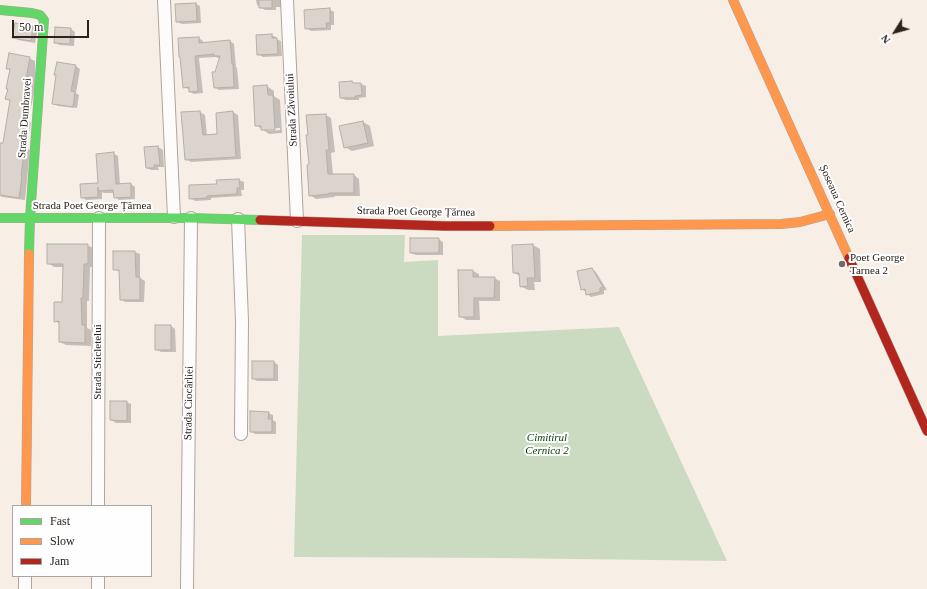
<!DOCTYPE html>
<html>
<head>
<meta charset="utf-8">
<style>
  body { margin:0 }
  #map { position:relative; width:927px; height:589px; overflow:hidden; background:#f7eee6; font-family:Georgia,serif }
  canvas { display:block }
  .legend { position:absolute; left:12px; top:505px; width:140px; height:72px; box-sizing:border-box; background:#fefefe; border:1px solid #aaa6a4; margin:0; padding:5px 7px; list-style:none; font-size:12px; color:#2b231c }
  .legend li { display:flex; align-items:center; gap:8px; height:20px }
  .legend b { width:20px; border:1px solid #aaa6a4 }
  .north { position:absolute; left:875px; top:12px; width:40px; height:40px; -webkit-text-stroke:3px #fefefe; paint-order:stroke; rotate:233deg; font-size:11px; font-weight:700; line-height:16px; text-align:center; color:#2b231c }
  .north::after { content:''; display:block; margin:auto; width:14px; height:18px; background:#2b231c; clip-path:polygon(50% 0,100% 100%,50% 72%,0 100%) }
  .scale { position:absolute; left:12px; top:20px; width:77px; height:18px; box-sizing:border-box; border:2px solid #2b231c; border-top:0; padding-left:5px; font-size:12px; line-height:14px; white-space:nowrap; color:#2b231c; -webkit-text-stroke:3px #fefefe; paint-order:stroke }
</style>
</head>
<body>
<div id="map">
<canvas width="927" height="589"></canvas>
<ul class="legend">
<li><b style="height:5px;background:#63d668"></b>Fast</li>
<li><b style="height:5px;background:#ff974d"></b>Slow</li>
<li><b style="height:5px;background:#b3261e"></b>Jam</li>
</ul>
<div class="north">N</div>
<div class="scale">50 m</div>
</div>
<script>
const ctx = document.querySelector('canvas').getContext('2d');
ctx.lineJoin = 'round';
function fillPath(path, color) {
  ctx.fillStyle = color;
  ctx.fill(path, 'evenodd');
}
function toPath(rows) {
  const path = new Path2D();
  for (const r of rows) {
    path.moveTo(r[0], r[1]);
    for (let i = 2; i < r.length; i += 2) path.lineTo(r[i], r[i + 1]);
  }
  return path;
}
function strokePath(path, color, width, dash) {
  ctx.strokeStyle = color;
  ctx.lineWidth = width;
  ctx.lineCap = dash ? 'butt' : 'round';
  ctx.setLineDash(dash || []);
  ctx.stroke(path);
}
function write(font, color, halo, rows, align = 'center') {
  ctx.font = font + ' Georgia,serif';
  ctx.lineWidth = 4;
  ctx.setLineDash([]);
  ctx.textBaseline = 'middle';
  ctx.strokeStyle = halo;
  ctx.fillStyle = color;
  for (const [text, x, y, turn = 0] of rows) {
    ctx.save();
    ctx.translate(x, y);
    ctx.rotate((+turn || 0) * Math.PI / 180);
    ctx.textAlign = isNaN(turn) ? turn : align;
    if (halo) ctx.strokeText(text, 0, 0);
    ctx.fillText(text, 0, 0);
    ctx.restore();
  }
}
fillPath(toPath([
  [302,235,405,235,404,262,438,260,438,336,619,327,727,561,504,558,294,557]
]), '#cbdbc1');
fillPath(toPath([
  [256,0,282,0,283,7,276,7,276,10,265,10,257,5],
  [196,4,200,6,201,23,182,24,177,22],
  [329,9,334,12,334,25,331,25,331,30,311,31,306,28],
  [16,24,33,27,38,29,35,43,18,40,14,37],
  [71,29,75,32,74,46,59,45,55,42],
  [271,35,276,37,276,39,281,41,282,56,263,57,258,54],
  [199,38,203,41,203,43,230,41,234,44,236,67,237,68,239,89,219,90,214,87,216,73,220,59,216,57,199,58,203,93,194,94,190,92,190,90,184,87],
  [29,58,35,61,35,90,28,120,31,123,26,148,30,150,25,200,2,197,0,196,0,144,3,144,11,101,6,99,11,70,7,68],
  [76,66,80,69,76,93,79,95,77,108,58,106,53,103],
  [352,82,356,84,361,84,366,86,366,97,359,98,359,100,346,100,341,98],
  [267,86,274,91,274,96,280,100,282,133,269,134,256,125],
  [280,128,280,130,267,131,267,129],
  [200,112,205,115,207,136,218,135,217,113,233,112,238,115,241,159,191,162,186,159],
  [326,115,331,118,335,152,331,153,333,175,354,175,359,179,360,196,334,196,335,197,316,199,310,195,310,165],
  [363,122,370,126,374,146,352,151,345,147],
  [158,147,163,150,164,167,158,167,159,170,151,170,147,168,146,148],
  [114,154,118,156,120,184,131,184,135,187,135,199,119,200,115,197,114,193,104,193,102,192,102,199,86,200,82,197,99,184],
  [239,180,244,182,244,190,241,190,242,196,211,198,211,200,195,201,190,198,218,185],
  [438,239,443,242,443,255,416,255,411,253],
  [87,245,93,248,93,267,90,267,89,301,87,301,87,328,91,330,91,346,66,345,60,342,60,324,55,321,63,303,64,267,54,267,48,263],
  [533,245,540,249,541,282,534,282,535,290,528,290,520,286,520,276,514,273],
  [114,252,135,252,140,254,140,278,145,281,144,302,125,302,121,299,120,272,114,269],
  [592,269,596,272,607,290,604,290,604,294,591,297,587,294,586,292,582,289],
  [473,271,479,274,479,278,494,278,500,281,500,301,479,301,480,320,466,320,460,316],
  [171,326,175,329,176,352,161,352,156,349],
  [274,362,278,365,278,381,257,381,253,378],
  [126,402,131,404,131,423,116,423,111,420],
  [268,413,273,415,273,420,276,422,276,434,255,434,251,431]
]), '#0003');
const building = toPath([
  [259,0,272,0,272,8,259,8,259,0],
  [196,3,197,21,176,22,175,4,196,3],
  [330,8,330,23,326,23,327,28,305,29,304,10,330,8],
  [15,23,33,26,31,41,12,38,15,23],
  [55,27,71,28,70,44,54,43,55,27],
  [272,34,272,38,277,38,278,54,257,55,256,35,272,34],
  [199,37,199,43,230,40,232,64,233,64,234,87,214,88,212,72,215,72,220,56,214,56,214,54,195,56,198,91,189,92,189,87,183,88,180,57,179,57,178,38,199,37],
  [9,53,30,57,25,85,29,86,22,118,25,118,20,145,25,146,21,176,22,176,19,198,0,195,0,143,3,143,10,100,5,99,8,89,6,89,10,69,6,69,9,53],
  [57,62,76,65,71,91,75,92,73,107,52,104,56,75,54,75,57,62],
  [352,81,353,83,361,83,362,95,355,96,355,98,340,98,339,82,352,81],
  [267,85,268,95,273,95,275,130,261,130,261,126,255,126,253,86,267,85],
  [200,111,203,135,217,134,216,113,233,111,236,157,185,160,181,112,200,111],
  [326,114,329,150,326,150,328,174,354,174,354,193,329,193,329,194,309,196,307,165,309,164,306,135,308,135,306,115,326,114],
  [363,121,368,143,344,148,339,126,363,121],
  [158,146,160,165,154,165,154,168,146,168,144,147,158,146],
  [114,152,116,184,131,183,131,197,114,198,113,190,98,191,98,187,98,197,81,198,80,184,98,183,96,154,114,152],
  [239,179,240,188,237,188,237,194,207,196,207,198,189,199,189,185,217,184,216,180,239,179],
  [410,238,439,238,439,253,410,253,410,238],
  [47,244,88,244,88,264,84,264,83,298,81,298,82,325,85,325,85,343,59,342,59,321,54,322,54,302,62,302,63,264,47,264,47,244],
  [533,244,535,278,527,278,528,286,520,287,519,273,513,273,512,245,533,244],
  [113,251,135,251,136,277,140,277,140,300,120,300,119,270,113,270,113,251],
  [592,268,603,287,600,288,600,292,586,295,585,289,581,290,577,271,592,268],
  [458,270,473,270,473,277,495,277,494,298,474,298,474,317,459,317,458,270],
  [155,325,171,325,171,350,155,350,155,325],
  [252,361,274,361,274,379,252,379,252,361],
  [110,401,127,401,127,421,110,420,110,401],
  [250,411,269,412,268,419,272,419,272,432,250,432,250,411]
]);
fillPath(building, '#dbd4cc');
strokePath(building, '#b6afa7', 1);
const street = toPath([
  [164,0,174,217],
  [287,0,297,221],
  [238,219,242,321,241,434],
  [98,506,99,218],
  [98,576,98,589],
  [25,589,25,576],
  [187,589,191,218]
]);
const fast = toPath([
  [0,10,32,13,40,15,44,20,30,218,29,254],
  [0,218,191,218,260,220]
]);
const slow = toPath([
  [733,0,849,258],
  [490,226,781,224,800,222,830,214],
  [26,506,29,254]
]);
const jam = toPath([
  [260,220,445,226,490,226],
  [849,258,927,431]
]);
strokePath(street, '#ada59e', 14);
strokePath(fast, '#ada59e', 10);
strokePath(slow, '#ada59e', 10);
strokePath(jam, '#ada59e', 10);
strokePath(street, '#fefcfb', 12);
strokePath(fast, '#63d668', 9);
strokePath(slow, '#ff974d', 9);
strokePath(jam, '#b3261e', 9);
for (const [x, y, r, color] of [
  [842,264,4,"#726a63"]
]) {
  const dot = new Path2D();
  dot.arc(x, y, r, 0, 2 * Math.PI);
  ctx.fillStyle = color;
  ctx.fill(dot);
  strokePath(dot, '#fefefe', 1.5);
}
write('11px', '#2b231c', '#fefefe', [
  ["Strada Zăvoiului",292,110,-93],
  ["Strada Dumbravei",25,118,-86],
  ["Șoseaua Cernica",837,199,66],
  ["Strada Poet George Țărnea",92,206],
  ["Strada Poet George Țărnea",416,212,1],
  ["Strada Sticletelui",98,362,-90],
  ["Strada Ciocârliei",189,403,-89]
]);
write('11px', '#2b231c', '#fefefe', [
  ["Poet George",850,258],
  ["Tarnea 2",850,271]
], 'left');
write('italic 11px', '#023c01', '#fefefe', [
  ["Cimitirul",547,438],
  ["Cernica 2",547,451]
]);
</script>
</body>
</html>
